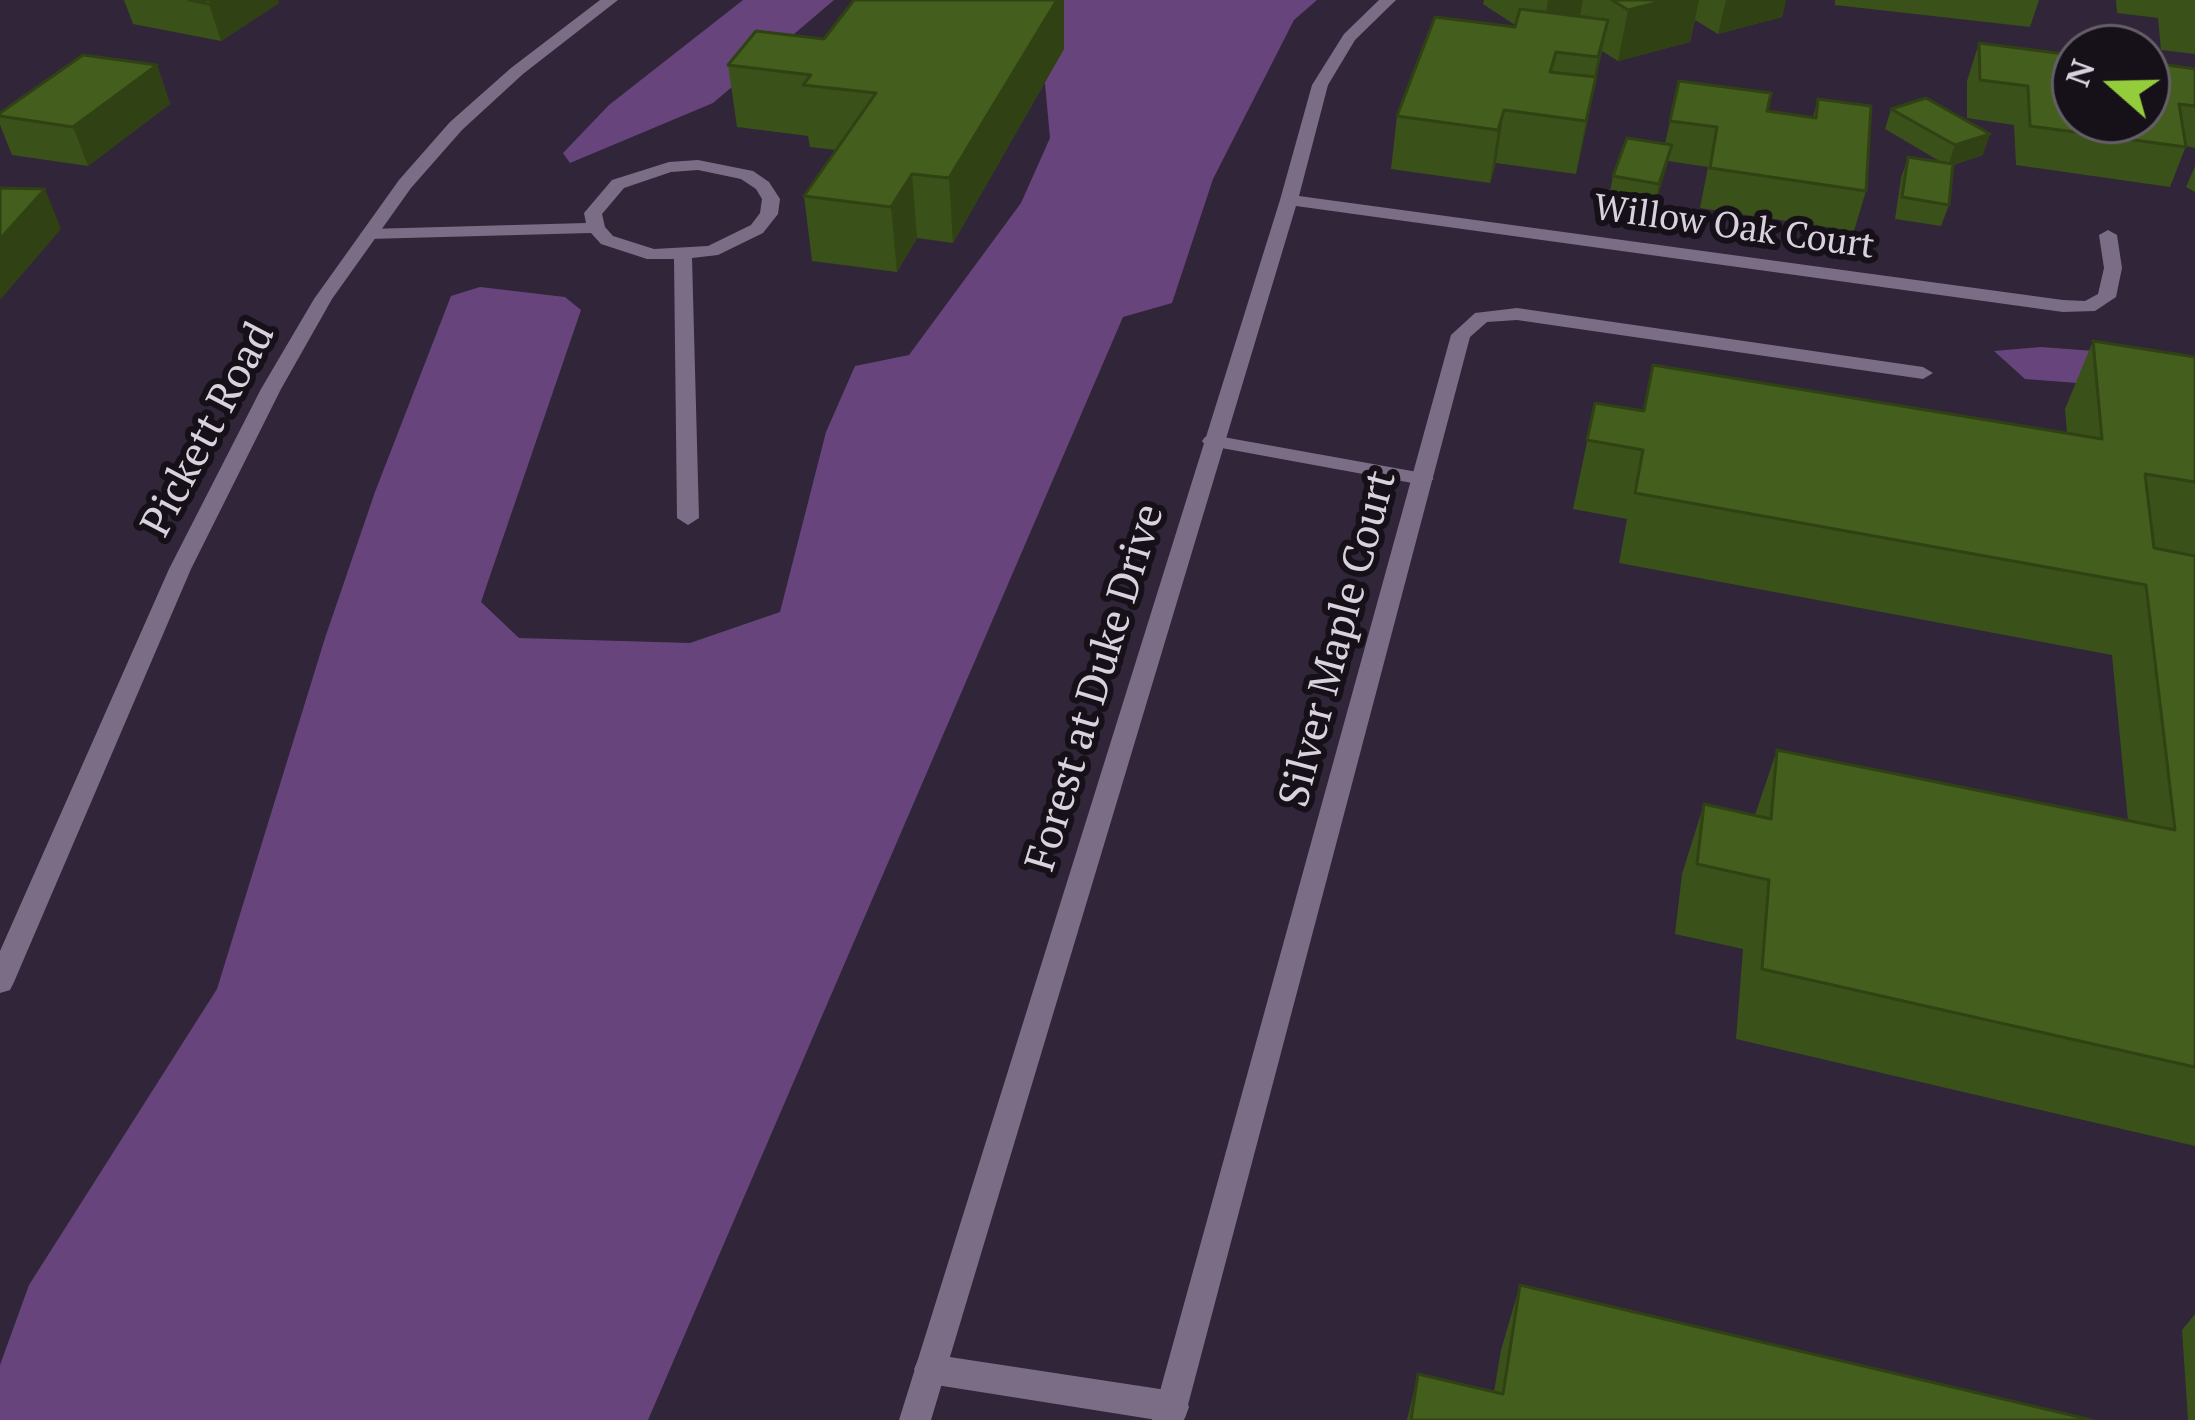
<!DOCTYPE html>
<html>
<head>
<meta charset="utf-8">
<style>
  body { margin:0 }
  #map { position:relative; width:2195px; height:1420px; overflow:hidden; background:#312539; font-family:"PT Serif",serif }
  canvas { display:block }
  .north { position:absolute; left:2051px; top:24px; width:120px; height:120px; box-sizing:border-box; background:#161119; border:3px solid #645e68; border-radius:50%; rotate:290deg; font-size:33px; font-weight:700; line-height:48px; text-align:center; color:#d9d1de }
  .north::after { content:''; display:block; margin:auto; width:42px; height:54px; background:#94cc3c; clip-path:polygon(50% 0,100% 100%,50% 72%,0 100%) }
</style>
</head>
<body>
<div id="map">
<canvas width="2195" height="1420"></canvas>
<div class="north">N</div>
</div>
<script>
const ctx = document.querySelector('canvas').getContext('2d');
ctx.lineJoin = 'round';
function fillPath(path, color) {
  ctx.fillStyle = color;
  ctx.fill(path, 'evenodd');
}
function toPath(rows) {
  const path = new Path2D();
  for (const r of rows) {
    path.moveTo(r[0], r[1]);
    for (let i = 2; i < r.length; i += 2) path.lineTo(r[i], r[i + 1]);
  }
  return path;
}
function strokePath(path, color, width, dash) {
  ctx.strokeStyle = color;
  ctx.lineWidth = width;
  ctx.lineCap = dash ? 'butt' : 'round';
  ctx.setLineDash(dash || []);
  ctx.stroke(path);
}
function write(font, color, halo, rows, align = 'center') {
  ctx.font = font + ' "PT Serif",serif';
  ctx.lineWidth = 12;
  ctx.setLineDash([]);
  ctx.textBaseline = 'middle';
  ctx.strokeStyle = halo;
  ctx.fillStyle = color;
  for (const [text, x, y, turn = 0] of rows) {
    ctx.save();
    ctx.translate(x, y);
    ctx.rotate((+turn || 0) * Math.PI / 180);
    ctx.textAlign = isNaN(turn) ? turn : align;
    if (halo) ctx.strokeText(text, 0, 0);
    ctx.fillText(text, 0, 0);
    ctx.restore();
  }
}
fillPath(toPath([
  [743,0,834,0,713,103,570,163,563,153,609,105],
  [1058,0,1317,0,1294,20,1213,179,1172,303,1123,317,648,1420,0,1420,0,1365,29,1285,217,989,325,638,375,492,451,296,480,287,565,297,581,310,481,602,519,638,690,643,780,612,826,432,855,366,909,355,1021,203,1050,138,1042,51],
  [2041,347,2147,355,2090,384,2025,379,1994,351]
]), '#67457c');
fillPath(toPath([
  [698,160,753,171,769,182,780,199,778,214,763,233,718,255,692,258,699,518,688,525,677,518,674,259,647,259,601,244,591,233,369,239,360,234,369,229,586,223,584,213,612,180,669,162,698,160],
  [698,170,741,179,756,189,762,199,760,213,751,225,708,246,654,249,613,236,605,227,602,214,624,188,671,172,698,170],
  [1212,435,1423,473,1434,479,1423,485,1205,445,1202,441,1205,437,1212,435],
  [930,1354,1173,1391,1185,1396,1189,1407,1185,1418,1157,1420,930,1384,919,1380,914,1369,919,1358,930,1354]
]), '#7c6d87');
fillPath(toPath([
  [1379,0,1396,0,1355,40,1328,85,1299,196,2063,300,2085,301,2098,294,2104,268,2099,235,2108,230,2117,235,2122,268,2116,297,2095,311,2063,312,1296,206,931,1420,899,1420,1280,200,1312,85,1344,34,1379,0],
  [1517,308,1923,367,1933,373,1923,379,1517,320,1487,322,1470,337,1184,1420,1152,1420,1451,335,1475,313,1517,308]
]), '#7c6d87');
fillPath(toPath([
  [600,0,618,0,523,74,462,130,411,188,332,299,281,389,191,569,14,982,10,990,0,993,0,951,169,569,261,389,314,299,399,180,450,122,511,68,600,0]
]), '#7c6d87');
fillPath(toPath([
  [124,0,278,0,279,3,221,41,133,24],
  [854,0,1064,0,1064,49,953,243,917,238,897,272,812,261,804,196,836,150,810,147,808,136,737,127,728,65,824,39],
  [1484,0,1786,0,1782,17,1718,34,1695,20,1690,42,1618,61,1602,51,1576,174,1496,163,1490,183,1391,169,1397,116,1515,27,1515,25,1483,4],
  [1835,0,2039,0,2030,27,1835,5],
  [2116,0,2195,0,2195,54,2161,50,2158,18,2117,13],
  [1979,43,2075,120,2195,69,2195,148,2186,146,2170,187,2016,165,2014,125,1967,118,1967,81],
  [157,65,170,104,88,166,12,155,0,125,0,113],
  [1679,81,1767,111,1813,117,1818,99,1866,191,1854,231,1700,208,1708,167,1668,161,1655,205,1609,197,1613,176,1665,144],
  [1891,109,1983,155,1953,165,1949,205,1941,226,1895,219,1901,178,1908,157,1941,162,1885,129],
  [2195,166,2195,192,2186,187],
  [2093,341,2195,357,2195,1146,1736,1039,1743,949,1675,934,1682,874,1704,804,1755,815,1777,750,2128,821,2112,655,1619,563,1627,519,1573,509,1595,403,1643,410,1653,365,2067,433,2065,409],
  [1520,1285,2092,1420,1407,1420,1418,1374,1494,1392,1501,1350],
  [2195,1314,2195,1420,2188,1420,2182,1330]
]), '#3a5119');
fillPath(toPath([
  [215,0,278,0,279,3,221,41,209,4],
  [1057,0,1064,0,1064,49,953,243,949,178],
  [1548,0,1583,0,1577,34,1541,43],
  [1667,0,1699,0,1690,42,1618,61,1628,10],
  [1726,0,1786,0,1782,17,1718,34],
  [1608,20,1586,130,1576,174,1598,57],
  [157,65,170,104,88,166,73,127],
  [1504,110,1496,163,1490,183,1498,130],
  [1990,134,1983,155,1948,166,1955,145],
  [1672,145,1667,166,1655,205,1659,184],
  [912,174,917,238,897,272,891,207],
  [45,189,61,229,0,300,0,239]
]), '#304214');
const building = toPath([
  [189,0,215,0,209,4,189,0],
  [854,0,1057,0,949,178,912,174,891,207,804,196,876,93,803,85,811,75,728,65,756,31,824,39,854,0],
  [1612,0,1667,0,1628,10,1612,0],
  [1520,9,1608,20,1598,57,1556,52,1550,72,1596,77,1586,121,1504,110,1498,130,1397,116,1435,17,1515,27,1520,9],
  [1979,43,2072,55,2075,71,2075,120,2147,120,2147,62,2195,69,2195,106,2179,104,2186,147,2030,126,2028,86,1980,80,1979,43],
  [83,55,157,65,73,127,0,116,0,113,83,55],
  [1679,81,1771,93,1767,111,1816,118,1818,99,1871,106,1866,191,1710,168,1717,127,1670,121,1679,81],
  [1926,98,1990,134,1955,145,1891,109,1926,98],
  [1627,138,1672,145,1659,184,1613,176,1627,138],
  [1908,157,1953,164,1949,205,1902,197,1908,157],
  [0,188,45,189,0,239,0,188],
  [2093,341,2195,357,2195,482,2145,474,2154,548,2195,556,2195,1067,1762,969,1769,880,1697,864,1704,804,1771,819,1777,750,2175,830,2146,585,1635,493,1643,450,1587,440,1595,403,1644,411,1653,365,2102,439,2093,341],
  [1520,1285,2092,1420,1411,1420,1418,1374,1503,1394,1520,1285]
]);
fillPath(building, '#445e1d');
strokePath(building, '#304214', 3);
write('36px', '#d9d1de', '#161119', [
  ["Willow Oak Court",1734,228,8]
]);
write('42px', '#d9d1de', '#161119', [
  ["Pickett Road",209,430,-62],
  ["Silver Maple Court",1339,639,-75],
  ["Forest at Duke Drive",1096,688,-73]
]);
</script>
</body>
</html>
